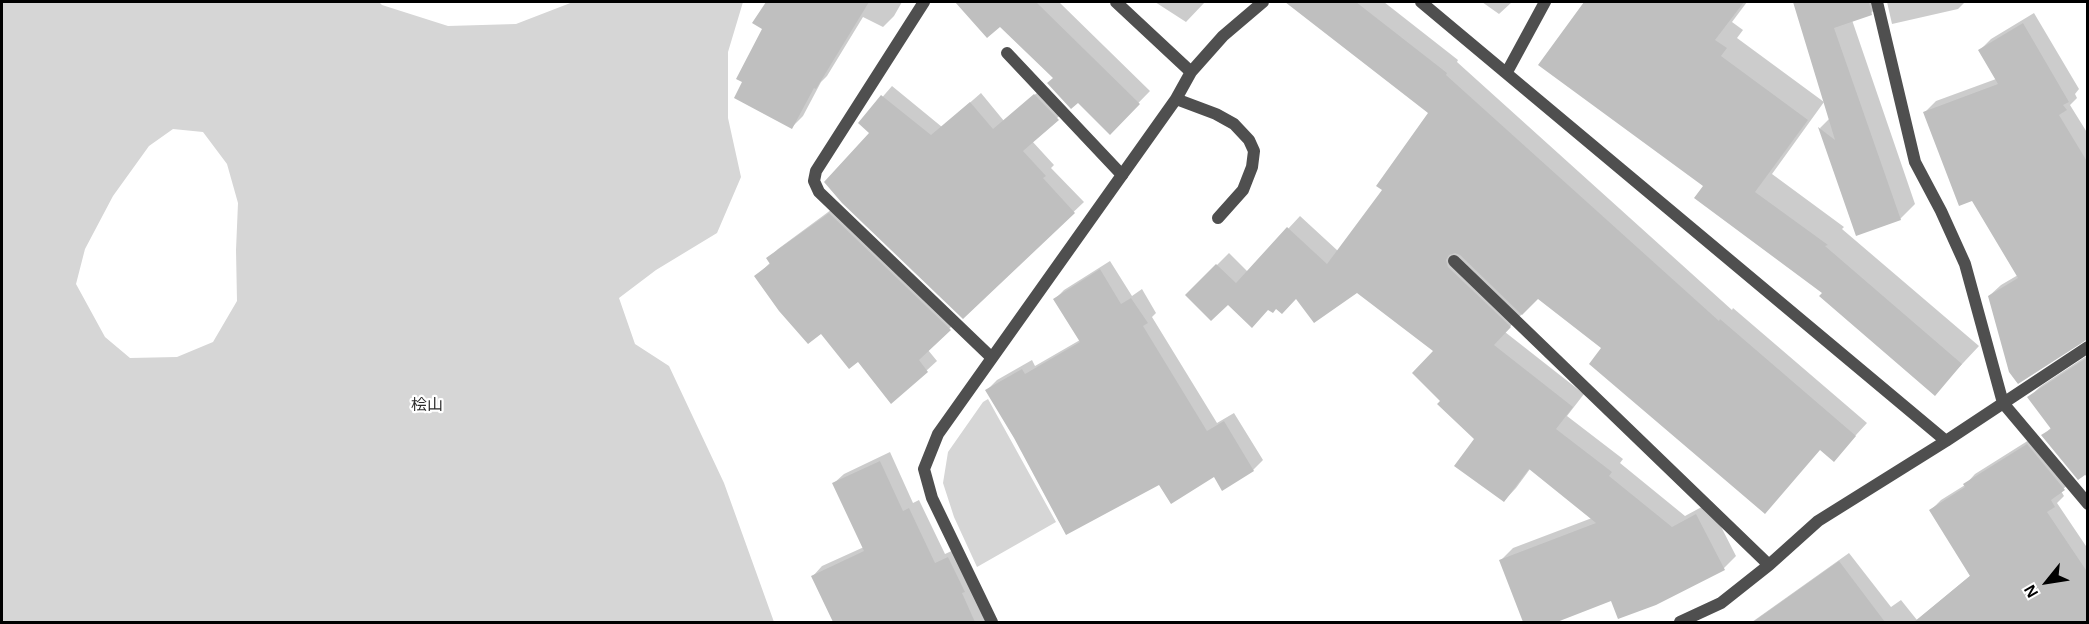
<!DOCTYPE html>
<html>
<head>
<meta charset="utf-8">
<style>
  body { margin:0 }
  #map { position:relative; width:2089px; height:624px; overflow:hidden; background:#fff; font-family:Arial,sans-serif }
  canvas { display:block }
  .frame { position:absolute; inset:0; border:3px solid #000; pointer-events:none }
  .north { position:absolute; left:2017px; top:552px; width:60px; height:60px; -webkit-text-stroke:4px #fff; paint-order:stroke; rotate:240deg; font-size:16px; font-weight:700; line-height:24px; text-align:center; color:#000 }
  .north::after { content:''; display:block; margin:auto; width:21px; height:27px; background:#000; clip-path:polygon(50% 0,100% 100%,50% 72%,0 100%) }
</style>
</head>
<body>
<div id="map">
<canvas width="2089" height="624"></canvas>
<div class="frame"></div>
<div class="north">N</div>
</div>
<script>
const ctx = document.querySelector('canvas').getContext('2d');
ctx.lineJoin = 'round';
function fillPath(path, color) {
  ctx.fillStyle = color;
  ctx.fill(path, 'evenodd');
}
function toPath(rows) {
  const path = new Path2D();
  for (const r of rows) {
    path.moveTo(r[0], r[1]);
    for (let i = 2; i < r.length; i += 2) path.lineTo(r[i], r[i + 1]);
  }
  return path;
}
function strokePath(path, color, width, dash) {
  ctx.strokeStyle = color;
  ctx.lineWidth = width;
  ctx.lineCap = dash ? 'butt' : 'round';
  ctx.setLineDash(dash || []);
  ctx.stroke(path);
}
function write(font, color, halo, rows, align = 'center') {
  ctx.font = font + ' Arial,"Noto Sans JP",sans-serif';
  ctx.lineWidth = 4.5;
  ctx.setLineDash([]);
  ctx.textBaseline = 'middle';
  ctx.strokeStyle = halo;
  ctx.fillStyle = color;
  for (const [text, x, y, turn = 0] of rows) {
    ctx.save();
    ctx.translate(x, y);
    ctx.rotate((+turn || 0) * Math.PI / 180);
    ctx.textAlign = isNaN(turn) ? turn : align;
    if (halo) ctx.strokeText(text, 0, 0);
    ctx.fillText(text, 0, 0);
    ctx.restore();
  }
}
fillPath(toPath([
  [2,2,379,2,382,5,448,26,516,24,573,2,743,2,728,52,728,118,741,177,717,233,656,270,619,298,635,344,669,366,724,483,774,622,2,622],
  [173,129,203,132,227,164,238,203,236,250,237,301,213,342,177,357,130,358,105,337,76,284,85,249,113,196,149,146],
  [988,399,1056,522,977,567,954,517,943,483,948,452,983,402]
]), '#d6d6d6');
fillPath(toPath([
  [768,2,902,2,894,16,883,27,863,17,827,76,821,82,803,116,792,127,744,81,764,28,754,23],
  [957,2,1059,2,1150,91,1110,132,1000,24,987,36],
  [1155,2,1205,2,1186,22],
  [1316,2,1384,2,1458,60,1457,62,1732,310,1733,308,1867,423,1834,459,1821,448,1765,512,1603,348,1538,297,1505,332,1584,394,1567,416,1623,459,1620,463,1685,516,1709,503,1736,556,1724,568,1612,599,1552,622,1525,622,1501,560,1513,548,1592,518,1530,469,1516,488,1504,501,1476,439,1442,401,1435,351,1357,291,1297,297,1276,307,1269,308,1228,303,1187,295,1229,253,1248,272,1300,216,1338,251,1384,190,1430,112,1305,15],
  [1482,2,1512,2,1499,14],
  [1586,2,1747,2,1732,22,1743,30,1737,38,1824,102,1772,174,1844,227,1842,229,1979,346,1935,393,1705,186,1540,64],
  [1795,2,1883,2,1871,13,1852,20,1915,204,1900,219,1857,234,1820,128,1830,118],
  [1887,2,1965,2,1958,9,1892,24],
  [2034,13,2079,89,2075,94,2077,98,2070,105,2088,134,2088,338,1989,296,2001,285,2018,275,1924,113,1936,101,1996,79,1980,50,1991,39],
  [892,86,942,127,981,93,1004,121,1045,86,1067,109,1032,141,1054,165,1051,168,1084,202,963,317,872,132,860,123],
  [839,204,959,319,928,350,937,361,892,402,858,360,822,332,756,276,771,262,768,259,778,249],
  [1110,261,1132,296,1142,289,1156,313,1152,317,1217,423,1234,413,1263,460,1253,470,1222,489,1214,475,1160,483,1016,438,987,390,997,380,1032,360,1035,366,1080,340,1055,299,1064,290],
  [2088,355,2088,471,2043,435,2052,427,2029,397,2041,386],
  [2037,435,2074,479,2061,491,2064,496,2057,503,2088,549,2088,622,1752,622,1849,553,1891,607,1901,600,1917,620,1971,575,1931,510,1941,500,1965,485,1975,474],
  [890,452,913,503,919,500,945,554,958,548,989,622,834,622,813,576,822,566,864,547,834,483,844,474]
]), '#0003');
fillPath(toPath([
  [766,2,869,2,816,89,814,88,792,129,734,98,742,82,736,79,762,29,752,23],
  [955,2,1036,2,1140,104,1110,135,1078,103,1071,109,1047,83,1053,78,1000,27,987,38],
  [1285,2,1356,2,1447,73,1446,75,1719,321,1720,319,1856,436,1834,462,1820,450,1765,514,1589,364,1601,348,1538,299,1522,315,1460,255,1455,253,1449,255,1446,260,1448,267,1511,327,1494,345,1573,407,1556,429,1612,472,1609,476,1672,527,1696,514,1725,570,1656,605,1618,619,1611,601,1557,622,1523,622,1499,560,1596,523,1529,469,1504,502,1454,466,1474,439,1437,404,1440,401,1412,373,1433,351,1357,293,1314,323,1296,299,1282,314,1276,309,1273,313,1268,310,1252,328,1228,305,1211,321,1185,295,1216,264,1236,283,1287,227,1327,264,1382,190,1376,186,1428,113],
  [1584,2,1744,2,1715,40,1727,48,1721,56,1808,120,1755,192,1828,245,1825,246,1962,364,1935,396,1819,296,1822,293,1694,198,1703,186,1538,65],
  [1793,2,1869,2,1872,15,1834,28,1901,220,1856,236,1818,127,1835,140],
  [2023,23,2069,102,2063,105,2067,110,2059,115,2088,163,2088,339,2018,384,2009,372,1988,296,2018,278,1972,201,1959,206,1923,112,1998,84,1978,50],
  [1034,94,1059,120,1023,151,1046,176,1043,178,1075,213,963,319,842,203,824,182,869,133,858,123,881,95,931,135,970,102,993,129],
  [829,213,951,330,919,360,928,372,891,404,858,362,849,369,821,334,808,344,779,311,754,276,770,264,766,258],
  [1100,269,1121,304,1131,298,1148,323,1143,326,1207,431,1224,421,1254,471,1222,491,1214,477,1171,504,1159,485,1066,535,1014,438,985,390,1022,369,1025,374,1080,342,1053,299],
  [2088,357,2088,477,2085,475,2078,480,2041,435,2051,429,2027,397],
  [2027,444,2065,490,2051,500,2055,507,2047,512,2088,573,2088,622,1914,622,1970,576,1929,510,1965,487,1963,484],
  [880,461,903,511,909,508,935,563,948,557,965,592,962,593,975,622,833,622,811,576,864,551,832,483],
  [1839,561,1885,622,1753,622]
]), '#bfbfbf');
strokePath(toPath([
  [1007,53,1122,175]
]), '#4f4f4f', 12);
strokePath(toPath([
  [924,2,816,171,814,181,819,192,992,358],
  [1116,2,1191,72],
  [1421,2,1946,441],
  [1877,2,1915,162,1941,211,1965,264,2003,403,2088,504],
  [1507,72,1545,2],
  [1176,99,1216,114,1234,124,1249,140,1254,151,1252,167,1243,190,1218,218],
  [1454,261,1769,565],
  [992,622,932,498,924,469,938,434,1176,99,1191,72,1223,36,1263,2],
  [1680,622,1721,603,1769,565,1818,521,1946,441,2088,347]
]), '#4f4f4f', 12);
write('16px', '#2d2d2d', '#fff', [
  ["桧山",427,406]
]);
</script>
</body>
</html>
